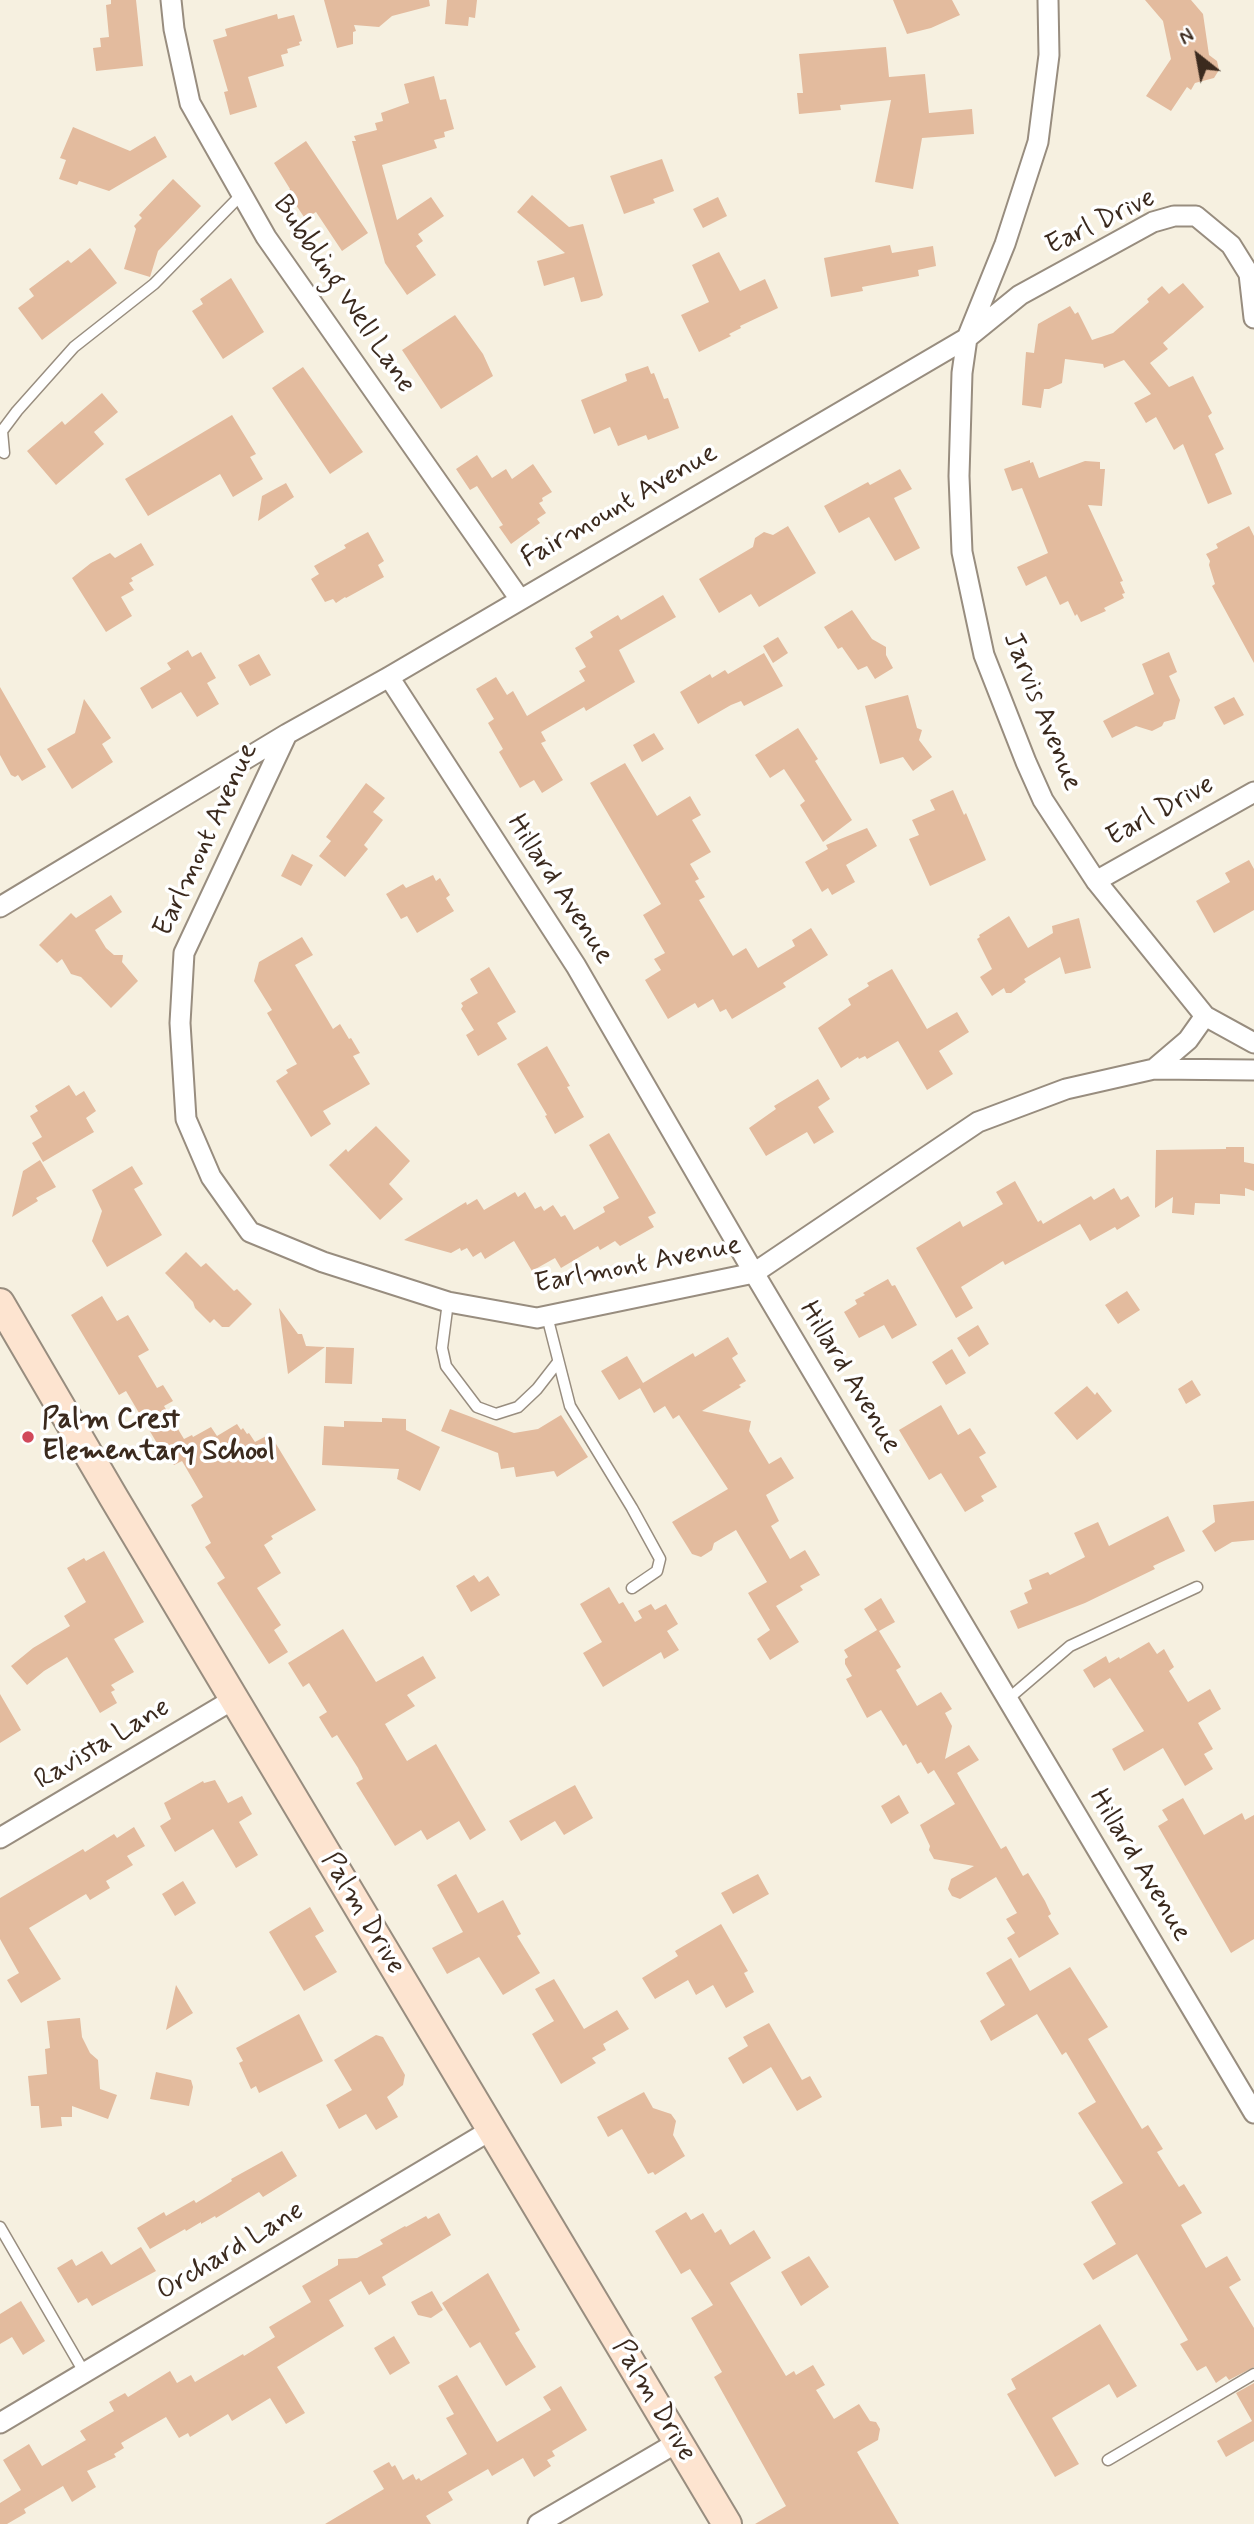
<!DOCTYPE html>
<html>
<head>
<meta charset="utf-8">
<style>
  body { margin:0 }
  #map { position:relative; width:1254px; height:2524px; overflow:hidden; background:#f6f0e0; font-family:Mynerve,sans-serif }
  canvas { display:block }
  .north { position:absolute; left:1163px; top:21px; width:70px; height:70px; -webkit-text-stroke:5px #fff; paint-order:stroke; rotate:329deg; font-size:19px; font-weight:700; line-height:28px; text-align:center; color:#3b2a1e }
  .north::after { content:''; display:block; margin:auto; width:24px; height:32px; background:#3b2a1e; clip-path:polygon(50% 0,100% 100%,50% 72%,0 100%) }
</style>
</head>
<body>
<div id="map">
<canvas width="1254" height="2524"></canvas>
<div class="north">N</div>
</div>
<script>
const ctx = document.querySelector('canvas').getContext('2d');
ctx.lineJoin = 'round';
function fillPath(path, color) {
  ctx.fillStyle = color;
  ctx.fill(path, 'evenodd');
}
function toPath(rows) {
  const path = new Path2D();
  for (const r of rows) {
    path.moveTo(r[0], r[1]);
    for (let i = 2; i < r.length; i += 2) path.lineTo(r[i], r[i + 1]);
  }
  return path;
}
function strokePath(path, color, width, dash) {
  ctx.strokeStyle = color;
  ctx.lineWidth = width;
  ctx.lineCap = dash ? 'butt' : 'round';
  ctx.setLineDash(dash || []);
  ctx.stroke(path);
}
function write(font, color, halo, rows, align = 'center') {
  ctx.font = font + ' Mynerve,sans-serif';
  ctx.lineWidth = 7;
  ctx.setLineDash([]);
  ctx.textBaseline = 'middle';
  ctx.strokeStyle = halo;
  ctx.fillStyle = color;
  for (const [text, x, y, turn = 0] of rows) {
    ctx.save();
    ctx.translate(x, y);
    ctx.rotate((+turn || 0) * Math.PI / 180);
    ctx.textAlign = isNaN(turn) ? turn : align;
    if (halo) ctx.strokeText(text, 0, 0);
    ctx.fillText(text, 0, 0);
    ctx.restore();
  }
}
fillPath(toPath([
  [111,0,136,0,143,66,96,71,93,48,101,47,100,38,109,37,106,5,111,4],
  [324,0,429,0,430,6,392,16,379,27,354,25,356,31,353,32,353,44,337,48],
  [447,0,477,0,475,18,469,17,468,26,445,24],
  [893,0,952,0,960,15,931,28,907,34],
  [1145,0,1191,0,1203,14,1209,55,1217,61,1219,70,1214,78,1195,83,1191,90,1187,87,1171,111,1146,96,1171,59,1163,21],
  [277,14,278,19,294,15,302,41,299,42,300,45,287,49,288,53,281,55,284,66,248,77,257,107,230,115,224,92,228,91,213,40,227,36,225,29],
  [886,47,889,77,925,74,929,113,972,109,974,134,922,138,913,189,875,182,891,100,840,105,841,110,799,114,797,93,803,93,799,54],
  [434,76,440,100,446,99,454,129,444,132,445,137,434,140,437,148,382,165,397,220,431,197,444,216,418,234,423,241,416,246,436,275,407,295,385,263,352,141,356,141,354,136,377,130,375,123,383,121,381,113,409,103,404,84],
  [73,127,130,151,155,136,167,157,109,191,79,181,77,185,59,179,66,160,60,158],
  [306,141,368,233,342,251,316,212,308,217,306,215,304,217,288,193,290,189,274,163],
  [662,159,674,191,653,199,655,203,624,214,610,176],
  [173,179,201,206,158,251,150,277,124,269,136,229,134,226,142,218,139,215],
  [532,195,569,227,583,224,603,295,599,298,581,302,574,277,544,286,537,261,565,253,517,212],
  [718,197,727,216,703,228,693,209],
  [890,245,892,253,933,246,936,266,918,270,919,276,862,287,863,291,831,297,824,258],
  [90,248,117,283,42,340,18,308,34,296,29,289,68,260,71,263],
  [719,252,740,291,765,279,778,308,740,326,741,328,729,334,731,336,699,352,681,315,709,302,692,265],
  [231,278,264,332,223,359,192,311,203,304,200,299],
  [1183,283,1204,307,1163,343,1168,349,1150,363,1169,387,1193,376,1212,413,1208,416,1224,449,1215,454,1232,494,1208,504,1183,444,1174,450,1156,417,1146,423,1134,403,1151,394,1124,360,1104,368,1103,364,1065,359,1062,383,1049,389,1044,389,1041,408,1022,405,1026,352,1034,353,1038,324,1070,306,1075,314,1078,312,1092,340,1113,333,1149,302,1147,299,1162,286,1169,294],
  [455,315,483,354,493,376,441,409,402,350],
  [648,366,651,374,654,373,664,399,668,398,679,428,648,440,646,435,618,446,610,427,594,434,581,400,627,381,625,374],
  [303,367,363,452,330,474,272,388],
  [102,393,118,412,94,432,104,444,56,485,27,451,62,421,65,425],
  [232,415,256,454,250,457,263,479,233,497,220,474,148,516,125,479],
  [477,455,492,478,506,469,512,479,533,464,552,492,542,498,543,501,539,503,546,513,537,519,540,523,511,544,499,527,503,525,477,486,470,490,456,469],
  [1030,460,1030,463,1033,462,1039,478,1085,461,1100,462,1100,469,1105,469,1102,506,1088,505,1123,581,1120,582,1125,593,1122,594,1124,598,1104,608,1106,611,1081,622,1077,614,1075,616,1068,601,1060,605,1046,576,1026,586,1017,567,1048,553,1022,488,1012,491,1004,469],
  [900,469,912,489,894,498,920,548,895,561,869,517,839,533,824,506,868,482,870,485],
  [286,483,294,497,258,521,262,496],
  [788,526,816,573,759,607,751,594,719,613,699,579,753,547,755,538,764,532,773,535],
  [1249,526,1254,536,1254,663,1212,586,1215,584,1209,565,1210,561,1206,554,1218,548,1216,544],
  [368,532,384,561,378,565,384,577,346,598,345,597,336,603,333,599,325,602,311,579,319,574,314,566,346,548,344,545],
  [141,543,154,565,131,578,133,581,129,583,134,590,121,597,132,616,106,632,72,578,91,563,110,553,115,558],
  [663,595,676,617,619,650,635,682,586,711,584,707,541,732,546,741,541,743,563,780,542,793,534,780,520,788,499,752,503,749,488,723,494,719,476,689,496,677,507,695,513,691,527,716,585,681,579,671,586,667,575,648,593,637,590,632,618,615,621,620],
  [852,610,872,639,886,647,886,655,893,668,875,679,867,666,858,670,842,647,838,649,824,627],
  [778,637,788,653,773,663,763,646],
  [188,650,192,657,201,652,216,678,207,683,219,704,197,717,181,692,152,709,140,688,171,669,167,663],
  [1169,652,1177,672,1169,676,1180,700,1175,719,1164,722,1162,726,1152,731,1136,726,1112,738,1103,721,1154,694,1142,664],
  [764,653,783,686,744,706,741,701,731,705,698,724,680,692,710,674,712,678,725,670,728,674],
  [259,654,271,675,250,686,238,665],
  [0,687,46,767,22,781,18,775,15,777,11,775,0,755],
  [908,695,917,728,922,730,919,740,932,757,913,771,903,757,880,764,865,706],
  [1234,697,1244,715,1224,725,1214,707],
  [84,699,111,738,102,744,113,762,72,789,47,749,75,733],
  [798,728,818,759,815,761,852,820,823,842,800,805,805,801,784,769,770,778,755,755],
  [654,733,664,749,642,762,633,745],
  [625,763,657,816,690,796,701,815,692,820,711,852,690,864,699,879,695,881,705,897,699,900,733,956,746,948,758,968,795,946,792,940,811,928,828,955,783,983,786,987,732,1019,726,1009,720,1012,713,999,698,1008,695,1003,668,1019,645,980,661,970,654,959,665,953,643,915,661,904,590,783],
  [366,783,385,798,373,812,383,820,364,845,368,849,345,877,319,856,331,841,326,837],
  [953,790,964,815,966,813,986,860,930,886,909,839,919,835,912,820,935,810,930,800],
  [867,828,877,846,846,865,855,882,832,895,828,888,822,892,805,862,828,849,826,845],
  [292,854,313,865,301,886,281,876],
  [1249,860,1254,869,1254,910,1214,933,1196,901,1230,882,1225,873],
  [433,875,436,881,440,878,450,895,446,898,454,911,417,933,407,916,401,919,386,894,403,884,406,888],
  [111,895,122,912,95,930,106,948,114,955,123,955,122,962,138,981,111,1008,81,977,71,974,62,959,57,963,39,945,71,913,76,918],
  [1009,916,1028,948,1053,933,1052,926,1079,918,1091,968,1065,974,1060,957,1024,979,1026,982,1011,993,1006,993,1004,988,992,996,980,977,992,969,977,939,980,937,979,935],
  [302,937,313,955,295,965,333,1029,340,1024,349,1039,351,1038,360,1053,353,1056,370,1084,323,1111,331,1124,311,1137,276,1081,288,1073,286,1070,297,1064,267,1013,272,1010,254,981,259,962],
  [489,967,516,1012,497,1023,507,1039,478,1056,466,1035,474,1030,461,1009,463,1006,461,1003,478,993,470,979],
  [892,969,927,1029,957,1012,969,1032,939,1051,953,1074,927,1090,898,1041,867,1059,865,1056,859,1059,858,1057,841,1068,818,1028,851,1005,848,999,869,986,867,983],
  [547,1046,570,1086,567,1087,584,1117,555,1134,545,1116,547,1115,517,1064],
  [818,1079,830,1099,818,1107,834,1132,814,1144,807,1132,766,1156,749,1128,776,1109,774,1106],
  [69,1085,76,1096,84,1091,96,1111,86,1118,94,1132,43,1162,32,1143,42,1137,30,1116,38,1111,35,1106],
  [376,1126,410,1161,389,1184,403,1199,380,1220,329,1165,346,1149,348,1152],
  [609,1133,656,1213,648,1217,654,1227,620,1246,615,1241,600,1250,598,1246,561,1268,555,1258,532,1271,514,1241,485,1259,481,1252,473,1257,467,1248,461,1251,460,1248,451,1253,404,1240,466,1202,467,1205,477,1199,484,1210,515,1192,518,1197,525,1192,535,1209,541,1206,544,1211,553,1205,561,1217,565,1215,574,1230,605,1212,603,1207,619,1198,589,1145],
  [1226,1147,1244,1147,1244,1162,1254,1164,1254,1191,1245,1188,1245,1196,1220,1194,1220,1204,1195,1203,1194,1215,1172,1213,1173,1197,1155,1208,1156,1150,1226,1149],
  [40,1160,56,1187,36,1198,38,1201,12,1217,23,1171],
  [132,1166,143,1184,134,1189,162,1235,107,1267,92,1241,102,1211,92,1190],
  [1015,1181,1038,1222,1041,1220,1043,1224,1091,1196,1094,1200,1114,1188,1121,1200,1128,1196,1140,1216,1117,1230,1115,1227,1090,1241,1080,1224,1005,1265,1003,1261,961,1287,973,1308,956,1318,916,1248,960,1221,963,1227,1003,1204,996,1192],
  [186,1252,201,1267,206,1263,234,1291,237,1289,252,1304,229,1327,222,1327,214,1319,210,1323,195,1308,193,1302,165,1273],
  [888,1279,892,1286,895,1285,917,1325,892,1339,884,1325,859,1338,844,1312,857,1304,855,1300,865,1295,863,1293],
  [1127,1291,1140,1310,1118,1324,1105,1305],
  [102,1296,117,1321,128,1315,149,1350,138,1356,157,1388,163,1385,173,1401,164,1406,184,1439,192,1435,193,1437,211,1427,217,1436,237,1424,241,1430,243,1428,247,1434,249,1433,255,1442,270,1434,316,1510,271,1536,273,1539,264,1545,281,1573,257,1588,281,1625,274,1630,288,1652,269,1664,217,1583,225,1578,205,1547,211,1543,191,1505,203,1497,182,1461,174,1465,167,1454,164,1455,126,1391,119,1395,71,1315],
  [279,1308,298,1334,302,1334,306,1346,325,1347,288,1374],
  [978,1325,989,1344,969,1357,957,1338],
  [728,1337,738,1354,732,1358,746,1381,739,1385,741,1387,702,1411,751,1421,749,1431,769,1464,781,1457,794,1478,766,1495,779,1521,771,1526,790,1559,805,1550,820,1575,800,1586,803,1590,776,1606,799,1642,770,1660,757,1639,770,1630,748,1593,767,1582,736,1530,714,1543,712,1550,701,1557,692,1554,672,1522,728,1489,679,1415,673,1419,665,1406,654,1413,640,1388,619,1400,601,1371,627,1356,643,1383,693,1353,695,1357],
  [326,1347,354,1348,352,1384,325,1383],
  [952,1349,966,1373,946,1385,932,1362],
  [1192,1380,1201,1395,1186,1404,1178,1389],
  [1087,1386,1095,1395,1097,1392,1112,1411,1077,1440,1054,1413],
  [941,1405,958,1435,970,1428,986,1453,979,1457,997,1487,981,1496,984,1501,965,1512,941,1473,929,1480,899,1430],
  [450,1409,514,1433,538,1429,561,1415,588,1457,557,1477,554,1471,516,1477,514,1467,501,1469,498,1453,441,1431],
  [382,1418,406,1419,406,1430,440,1447,420,1491,397,1479,399,1469,322,1465,324,1426,344,1427,344,1421,382,1422],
  [1254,1501,1254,1540,1232,1542,1215,1552,1202,1531,1215,1522,1213,1505],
  [1168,1516,1185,1551,1153,1566,1155,1569,1085,1603,1018,1629,1010,1611,1028,1603,1024,1593,1032,1589,1029,1580,1048,1572,1050,1575,1085,1557,1074,1533,1098,1522,1109,1546],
  [104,1551,144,1622,114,1639,134,1672,111,1685,115,1690,111,1692,117,1703,100,1713,67,1657,44,1671,27,1685,11,1666,33,1648,70,1626,64,1616,86,1602,67,1568,84,1558,86,1561],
  [474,1575,479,1582,488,1576,500,1595,471,1612,456,1586],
  [609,1587,619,1604,623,1602,635,1622,642,1618,638,1611,651,1604,655,1610,666,1604,678,1624,667,1631,679,1650,664,1659,661,1652,603,1687,583,1653,602,1642,580,1604],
  [881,1598,895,1622,879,1631,901,1667,896,1670,917,1706,941,1692,952,1709,945,1713,952,1726,945,1759,969,1745,979,1760,957,1773,1001,1849,1006,1846,1023,1876,1028,1873,1045,1901,1051,1914,1048,1916,1059,1934,1019,1958,1007,1938,1015,1933,1006,1919,1017,1913,996,1877,960,1899,952,1896,948,1889,951,1879,974,1866,934,1859,929,1850,930,1846,920,1825,955,1804,934,1770,928,1774,921,1762,917,1764,906,1744,903,1746,881,1710,867,1718,846,1679,852,1676,845,1664,845,1659,848,1657,844,1650,877,1630,864,1609],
  [343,1629,376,1682,423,1656,436,1678,407,1695,415,1706,385,1724,407,1761,436,1744,486,1830,470,1840,459,1821,427,1840,421,1830,395,1846,356,1783,363,1779,358,1768,337,1735,332,1738,322,1722,319,1717,327,1712,309,1683,303,1687,288,1663],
  [1149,1642,1157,1654,1164,1649,1174,1667,1169,1671,1188,1702,1210,1689,1221,1709,1198,1723,1213,1749,1204,1754,1213,1769,1185,1786,1163,1748,1124,1771,1112,1749,1144,1731,1110,1678,1094,1688,1083,1670,1106,1656,1109,1663,1119,1657,1120,1659],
  [0,1694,21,1730,0,1743],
  [215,1780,228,1803,242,1796,252,1814,239,1822,258,1855,236,1868,213,1829,175,1852,160,1826,171,1819,164,1803,203,1781,204,1783],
  [575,1785,593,1818,564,1835,555,1821,521,1841,509,1821],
  [899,1795,909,1813,891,1824,881,1806],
  [1183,1798,1204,1835,1242,1813,1245,1820,1254,1815,1254,1939,1231,1953,1158,1826,1168,1820,1162,1810],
  [134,1827,145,1846,127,1856,133,1865,106,1881,110,1888,90,1900,86,1894,29,1928,61,1979,21,2003,7,1980,19,1973,0,1939,0,1898,83,1849,85,1852,114,1834,117,1838],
  [456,1874,478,1913,503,1900,521,1934,517,1936,540,1973,503,1995,479,1957,447,1974,432,1948,463,1932,437,1885],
  [758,1874,769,1894,733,1914,721,1893],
  [183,1881,196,1903,175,1916,162,1894],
  [310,1907,324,1931,315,1936,337,1972,304,1991,269,1932],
  [721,1924,748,1971,744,1973,754,1992,726,2008,713,1985,696,1995,688,1980,655,1999,642,1978,678,1956,675,1951],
  [1011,1958,1030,1991,1070,1967,1108,2027,1088,2039,1142,2129,1148,2125,1163,2149,1157,2152,1179,2187,1184,2184,1202,2213,1181,2225,1206,2268,1227,2256,1241,2280,1229,2287,1254,2328,1254,2367,1229,2380,1226,2376,1216,2383,1206,2366,1197,2371,1180,2344,1188,2340,1137,2254,1093,2280,1083,2264,1116,2244,1091,2202,1123,2183,1078,2113,1096,2102,1066,2052,1062,2055,1037,2014,991,2041,980,2021,1005,2005,986,1973],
  [554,1979,584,2029,617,2010,629,2029,603,2044,606,2050,592,2058,596,2063,561,2084,532,2034,554,2021,535,1989],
  [176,1985,193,2013,166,2030],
  [299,2014,323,2061,259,2093,256,2086,251,2089,239,2063,243,2061,236,2048],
  [80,2018,82,2037,90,2053,98,2060,100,2089,117,2095,108,2119,72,2106,72,2117,61,2117,62,2126,41,2128,39,2106,31,2106,28,2076,47,2074,45,2049,50,2048,47,2021],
  [769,2023,802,2080,810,2076,822,2097,797,2111,771,2067,743,2084,728,2058,748,2046,743,2037],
  [376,2035,383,2037,405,2075,403,2085,387,2097,398,2117,376,2130,366,2114,339,2129,326,2105,352,2090,334,2060],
  [156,2072,191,2080,193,2087,189,2106,150,2099],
  [644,2092,653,2108,671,2114,676,2121,673,2135,685,2156,655,2175,653,2172,648,2174,622,2129,608,2137,597,2117],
  [282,2151,297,2176,263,2197,259,2192,216,2218,215,2216,201,2224,201,2222,186,2231,185,2229,150,2249,137,2228,164,2212,166,2216,194,2200,196,2203,232,2181,231,2179],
  [686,2212,691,2220,703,2213,715,2233,721,2229,730,2245,754,2230,771,2258,730,2283,786,2376,794,2371,796,2375,813,2365,825,2385,816,2390,834,2419,859,2404,870,2421,876,2422,880,2429,878,2440,857,2452,899,2524,755,2524,786,2506,714,2377,722,2372,691,2318,713,2305,690,2269,681,2274,655,2231],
  [439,2213,451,2235,382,2277,386,2285,369,2295,361,2281,329,2300,344,2326,277,2367,305,2413,286,2424,270,2398,232,2421,228,2414,190,2437,188,2433,179,2438,166,2417,121,2443,124,2448,114,2454,116,2457,87,2471,96,2487,72,2502,63,2486,24,2509,26,2513,7,2524,0,2524,0,2503,21,2490,3,2460,29,2444,42,2466,86,2440,80,2431,114,2411,109,2402,125,2393,128,2397,170,2371,177,2383,191,2375,195,2382,243,2354,244,2356,275,2337,269,2327,311,2302,302,2286,338,2265,338,2259,357,2258,383,2244,380,2240,405,2226,406,2227,426,2216,428,2219],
  [141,2247,156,2271,92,2306,87,2298,78,2303,57,2268,72,2259,76,2266,102,2251,111,2265],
  [809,2256,829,2287,801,2306,781,2272],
  [488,2273,520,2330,515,2333,536,2367,506,2386,480,2342,470,2348,442,2303],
  [432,2291,443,2310,431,2318,418,2315,411,2302],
  [21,2301,45,2341,23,2355,12,2337,0,2344,0,2314],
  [1100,2324,1137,2386,1117,2398,1109,2384,1052,2418,1079,2464,1055,2477,1007,2394,1016,2389,1011,2379],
  [394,2336,410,2363,390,2375,374,2348],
  [457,2375,497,2442,551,2410,543,2397,561,2386,587,2430,552,2451,555,2456,547,2460,551,2466,534,2477,523,2458,492,2476,488,2469,448,2492,453,2500,426,2516,431,2524,325,2524,384,2489,373,2471,389,2462,392,2467,395,2465,403,2480,413,2474,416,2480,419,2478,421,2481,467,2454,446,2418,454,2414,438,2386],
  [1254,2383,1254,2441,1226,2457,1217,2441,1252,2421,1236,2393]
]), '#e3bb9e');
const lane = toPath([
  [4,453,2,431,17,411,74,347,154,284,242,194],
  [448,1302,442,1348,446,1366,477,1407,496,1414,518,1407,537,1389,558,1362],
  [547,1316,570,1406,632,1508,660,1559,657,1571,632,1588],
  [1008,1699,1070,1646,1197,1587],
  [0,2227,84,2372],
  [1108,2460,1254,2374]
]);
const street = toPath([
  [171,0,174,29,190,103,266,237,519,598],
  [389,677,576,966,754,1273,1254,2113],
  [287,734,184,953,180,1023,186,1119,211,1177,250,1232,323,1262,448,1302,537,1318,754,1273,978,1122,1066,1089,1154,1069,1188,1040,1205,1016,1254,1043],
  [1096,881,1254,792],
  [0,907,287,734,389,677,967,338,1005,244,1038,142,1049,55,1048,0],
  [1205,1016,1096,881,1043,800,1026,762,984,655,962,552,959,476,962,373,967,338,1020,295,1153,222,1174,216,1196,216,1231,245,1249,274,1254,318],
  [1154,1069,1254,1070],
  [0,1838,234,1699],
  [0,2423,491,2130],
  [538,2524,678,2442]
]);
const secondary = toPath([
  [0,1303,114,1498,727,2524]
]);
strokePath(lane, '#988d7f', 13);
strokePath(street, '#988d7f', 23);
strokePath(secondary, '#988d7f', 32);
strokePath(lane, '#fff', 10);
strokePath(street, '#fff', 19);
strokePath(secondary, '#fde4d0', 28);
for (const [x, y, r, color] of [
  [28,1437,7,"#d1495b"]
]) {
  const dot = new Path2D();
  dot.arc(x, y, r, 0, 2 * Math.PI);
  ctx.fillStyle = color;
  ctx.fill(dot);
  strokePath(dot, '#fff', 2.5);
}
write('28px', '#3b2a1e', '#fff', [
  ["Earl Drive",1101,223,-26],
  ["Bubbling Well Lane",343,295,56],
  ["Fairmount Avenue",620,507,-30],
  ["Jarvis Avenue",1041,712,68],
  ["Earl Drive",1161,812,-29],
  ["Earlmont Avenue",207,840,-65],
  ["Hillard Avenue",559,890,57],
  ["Earlmont Avenue",638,1266,-11],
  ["Hillard Avenue",849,1378,59],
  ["Ravista Lane",103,1745,-31],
  ["Hillard Avenue",1139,1866,59],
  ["Palm Drive",362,1914,59],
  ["Orchard Lane",231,2252,-31],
  ["Palm Drive",653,2401,59]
]);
write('bold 28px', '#3b2a1e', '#fff', [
  ["Palm Crest",42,1421],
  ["Elementary School",42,1453]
], 'left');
</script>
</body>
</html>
